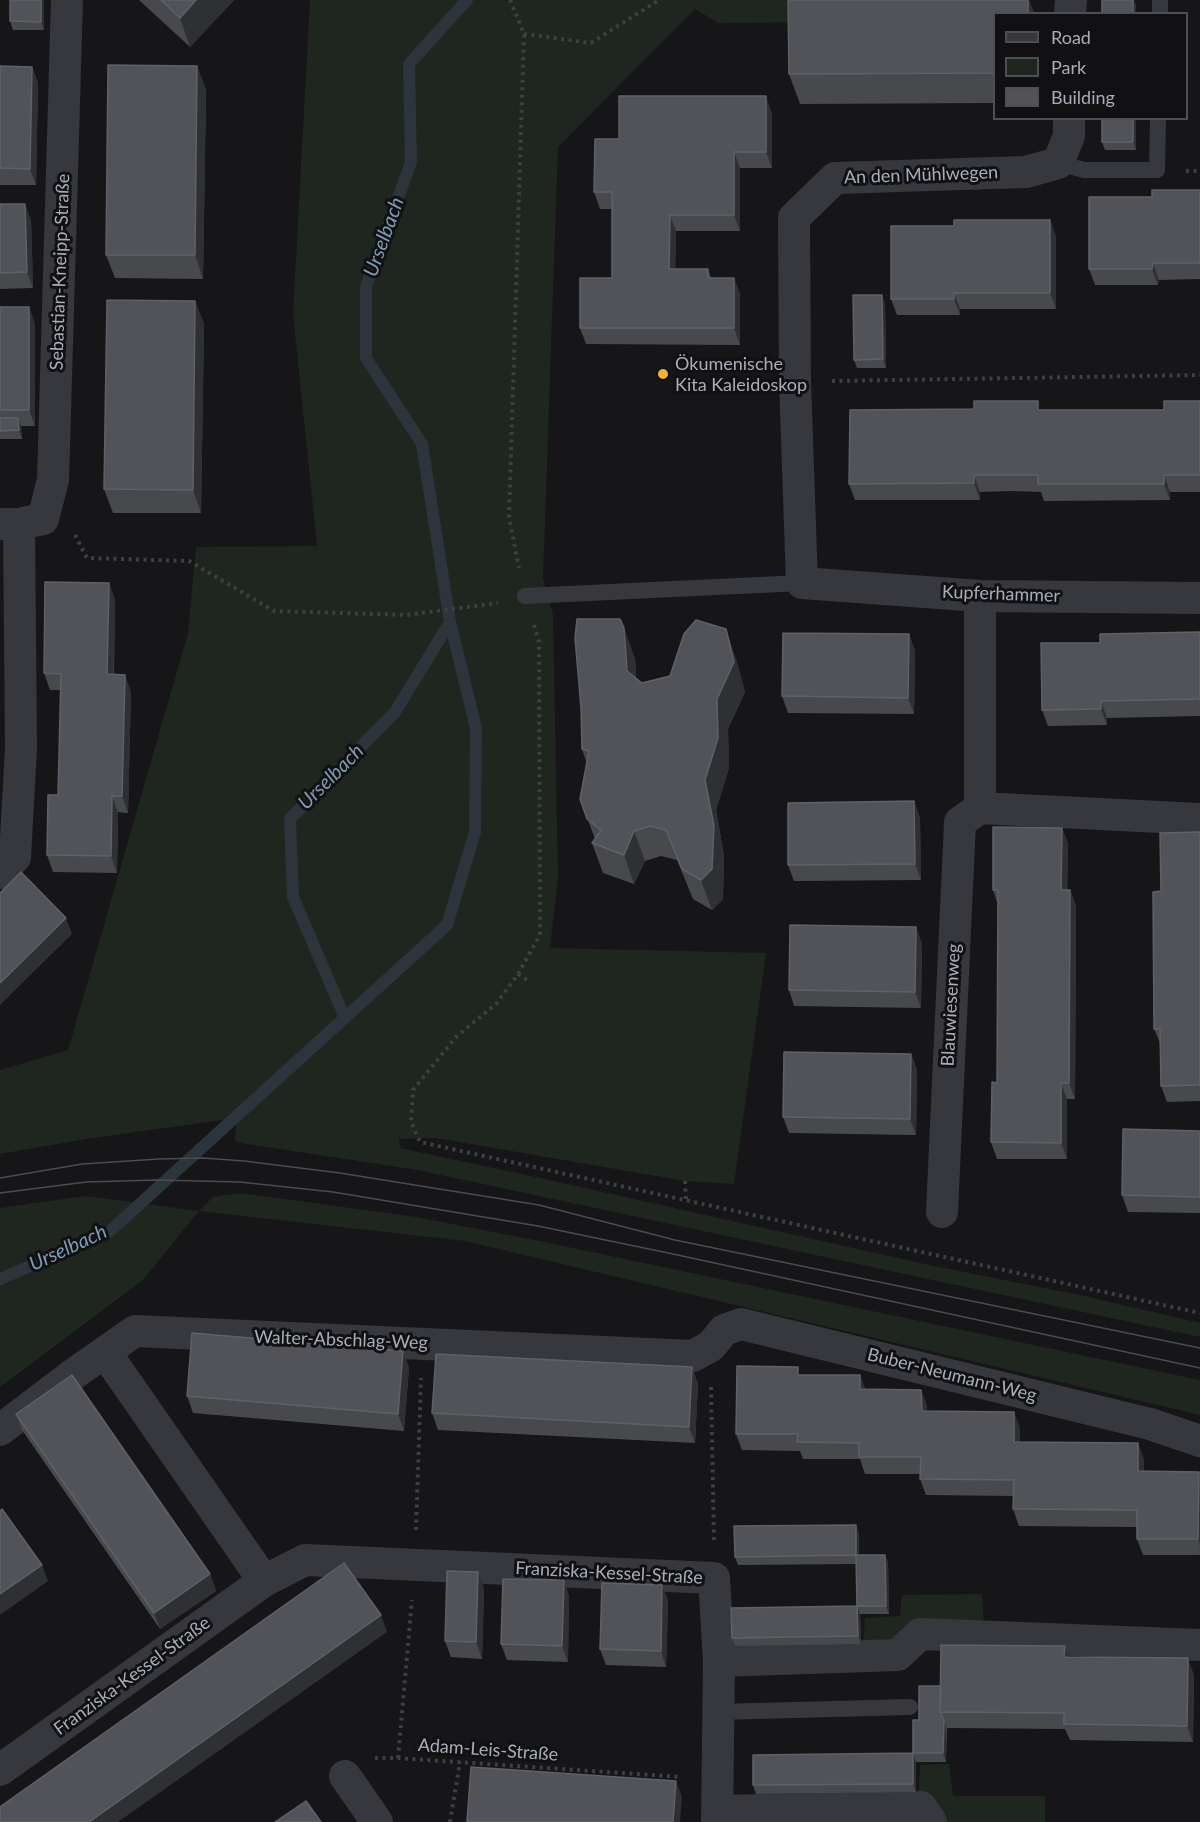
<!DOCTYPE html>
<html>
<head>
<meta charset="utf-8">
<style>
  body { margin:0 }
  #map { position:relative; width:1200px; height:1822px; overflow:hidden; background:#161618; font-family:Lato,sans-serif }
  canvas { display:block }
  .legend { position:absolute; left:993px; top:12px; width:195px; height:108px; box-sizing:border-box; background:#111113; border:2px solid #4d4f55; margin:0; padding:8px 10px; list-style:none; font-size:18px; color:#a8adb8 }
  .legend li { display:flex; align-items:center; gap:12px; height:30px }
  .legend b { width:30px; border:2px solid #4d4f55 }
</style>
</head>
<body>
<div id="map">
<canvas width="1200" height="1822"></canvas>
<ul class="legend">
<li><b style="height:8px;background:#37383d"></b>Road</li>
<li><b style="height:16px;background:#1e261f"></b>Park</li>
<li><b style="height:16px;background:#525359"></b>Building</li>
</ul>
</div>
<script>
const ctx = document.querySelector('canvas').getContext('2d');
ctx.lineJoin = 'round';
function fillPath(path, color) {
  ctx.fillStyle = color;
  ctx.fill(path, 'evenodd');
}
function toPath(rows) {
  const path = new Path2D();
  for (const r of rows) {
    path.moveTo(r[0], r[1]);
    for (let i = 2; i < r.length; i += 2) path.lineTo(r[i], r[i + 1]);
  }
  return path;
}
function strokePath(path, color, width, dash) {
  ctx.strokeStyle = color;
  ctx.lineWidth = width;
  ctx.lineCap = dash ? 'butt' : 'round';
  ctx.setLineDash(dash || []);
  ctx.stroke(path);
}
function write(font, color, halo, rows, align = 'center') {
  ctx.font = font + ' Lato,sans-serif';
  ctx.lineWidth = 6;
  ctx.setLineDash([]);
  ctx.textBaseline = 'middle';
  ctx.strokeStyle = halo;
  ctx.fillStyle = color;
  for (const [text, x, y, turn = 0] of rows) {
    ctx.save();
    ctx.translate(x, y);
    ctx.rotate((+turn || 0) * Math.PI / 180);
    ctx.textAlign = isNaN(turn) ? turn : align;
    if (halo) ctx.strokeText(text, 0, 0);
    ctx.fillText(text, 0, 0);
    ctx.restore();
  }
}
fillPath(toPath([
  [310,0,870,0,869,22,718,23,695,9,558,147,543,578,553,615,558,878,550,948,766,953,734,1184,685,1181,436,1138,399,1139,400,1148,531,1176,934,1266,1080,1295,1200,1323,1200,1337,417,1170,247,1144,235,1141,236,1118,86,1139,0,1154,0,1070,68,1050,188,633,196,547,317,546,293,314],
  [241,1193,416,1217,535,1240,1200,1380,1200,1415,465,1241,199,1211,143,1280,0,1387,0,1208,85,1196,199,1211,213,1197],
  [982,1594,984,1624,897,1644,863,1643,865,1618,900,1616,902,1595],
  [949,1764,953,1796,1045,1796,1045,1822,937,1822,919,1792,920,1765]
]), '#1e261f');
strokePath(toPath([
  [345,1018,293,897,290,819,395,712,450,622],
  [0,1279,109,1232,447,925,475,832,476,728,450,622,422,444,366,358,366,287,411,162,409,64,467,0]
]), '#2c353c', 12);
strokePath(toPath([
  [510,0,524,34,509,517,519,568],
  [524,34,591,43,659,0],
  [1186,171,1200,171],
  [832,381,1200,375],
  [75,535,87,558,189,561,274,611,407,615,498,603],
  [534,625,539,642,540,935,518,974,496,1004,456,1037,413,1090,411,1122,420,1142,1200,1313],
  [518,974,530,982],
  [685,1181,686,1200],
  [711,1387,714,1541],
  [416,1530,421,1378],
  [375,1758,398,1758,682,1777],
  [398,1758,412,1600],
  [450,1822,460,1762]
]), '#3d3f44', 4, [3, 4.5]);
strokePath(toPath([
  [1160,14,1160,0],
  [1058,163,1084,170,1157,170,1158,118],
  [525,596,802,583],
  [718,1712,910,1707]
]), '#37383d', 16);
strokePath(toPath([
  [1070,14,1071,0],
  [1069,118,1069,136,1058,163,1026,172,835,178,794,218,795,381,802,583,980,596,1200,598],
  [0,524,19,524,43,519,53,480,67,0],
  [980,808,1200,819],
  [0,873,15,857,21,748,19,524],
  [942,1212,960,822,980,808,980,596],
  [105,1352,264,1581],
  [0,1430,75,1373,135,1331,693,1356,711,1346,724,1330,741,1324,1150,1424,1200,1441],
  [719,1661,898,1655,920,1634,1200,1645],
  [0,1770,264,1581,305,1560,714,1578,719,1661,717,1822],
  [345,1776,377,1822],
  [717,1811,921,1807,931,1822]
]), '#37383d', 32);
strokePath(toPath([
  [0,1178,82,1164,159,1159,203,1158,244,1161,340,1173,539,1205,675,1240,1200,1348],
  [0,1193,86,1182,157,1180,240,1182,333,1192,538,1226,673,1254,1200,1368]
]), '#4a4c52', 1.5);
fillPath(toPath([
  [44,0,44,30,13,30,10,21],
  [139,0,234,0,190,47],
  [788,0,1029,0,1034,14,994,14,994,103,800,104,789,74],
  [0,66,32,67,38,83,36,185,0,185],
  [197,66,206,90,203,279,115,278,106,255],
  [772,113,772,168,740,168,740,231,676,231,675,269,708,269,711,278,734,278,740,294,740,345,586,344,580,328,612,278,612,209,600,209,594,192,619,139],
  [1102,118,1136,118,1136,150,1105,150,1102,142],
  [1200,190,1200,279,1159,280,1158,285,1095,285,1089,269,1152,197],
  [0,204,31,220,33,288,0,289],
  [1050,220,1056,237,1056,309,960,309,960,315,897,315,891,299,954,226],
  [195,301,204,324,201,513,113,513,104,489],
  [885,304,886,368,857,368,854,360],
  [0,307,29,307,35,324,35,426,21,426,22,439,0,439],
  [1200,401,1200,492,1170,492,1170,500,1044,501,1041,492,1012,491,980,492,980,500,855,500,849,484,1041,410,1164,410],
  [115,599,114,675,131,691,128,813,118,812,117,873,53,872,47,855,58,795,61,690,50,690,44,673],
  [1200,632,1200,716,1107,718,1107,725,1048,726,1042,710,1100,643],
  [909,634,915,651,914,714,788,713,782,696],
  [635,658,636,678,642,683,736,659,745,692,728,729,729,768,716,810,724,856,723,899,712,910,693,899,677,860,661,856,645,861,634,884,603,873,592,843,595,839,580,799,587,764,582,749],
  [914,801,920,818,921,880,794,881,788,865],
  [1062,828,1068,844,1067,890,1070,890,1076,906,1075,1099,1067,1099,1067,1159,997,1159,991,1142,997,1083,998,905,993,890],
  [1200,832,1200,1101,1167,1102,1161,1086,1161,1045,1154,1029,1161,891],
  [922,943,921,1008,794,1006,789,990],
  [911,1054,917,1070,916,1135,789,1133,783,1117],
  [1200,1131,1200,1213,1128,1212,1122,1195],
  [409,1367,404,1431,193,1413,187,1396],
  [692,1367,698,1384,695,1443,438,1430,432,1413],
  [801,1375,860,1375,865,1389,921,1390,927,1406,927,1411,1020,1428,1020,1442,1144,1459,1144,1471,1199,1472,1200,1555,1143,1555,1137,1539,1137,1527,1019,1526,1013,1509,1013,1496,926,1495,920,1479,920,1474,865,1474,860,1459,803,1459,800,1451,742,1450,736,1434],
  [16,1414,210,1574,216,1591,160,1629,22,1430],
  [859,1533,859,1555,885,1555,888,1563,889,1614,860,1614,861,1644,735,1646,732,1638,857,1606,856,1564,738,1565,735,1557],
  [478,1572,484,1589,482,1659,451,1657,445,1641],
  [564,1580,569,1596,568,1662,507,1660,501,1644],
  [662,1585,668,1601,666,1667,606,1665,600,1649],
  [1065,1646,1069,1657,1194,1675,1193,1742,1070,1740,1065,1729,947,1728,946,1762,916,1762,916,1792,756,1794,753,1785,913,1753,919,1720,941,1686]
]), '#47494d');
fillPath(toPath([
  [41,0,44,0,44,30,41,22],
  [196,0,234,0,190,47,180,18],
  [1028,0,1029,0,1034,14,1028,14],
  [1133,0,1134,0,1136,5,1136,14,1133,14],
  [197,66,206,90,203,279,195,255],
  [32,67,38,83,36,185,30,169],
  [766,96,772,113,772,168,766,152],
  [1133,118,1136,118,1136,150,1133,142],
  [734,152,740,168,740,231,734,215],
  [25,204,31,220,33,288,27,272],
  [670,215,676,231,675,286,669,269],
  [1050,220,1056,237,1056,309,1050,293],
  [1153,263,1159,280,1158,285,1152,269],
  [734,278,740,294,740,345,734,328],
  [954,293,960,309,960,315,954,299],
  [882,295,885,304,886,368,883,359],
  [195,301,204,324,201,513,193,490],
  [29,307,35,324,35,426,29,410],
  [18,418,21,426,22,439,19,430],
  [974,475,980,492,980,500,974,483],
  [1164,475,1170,492,1170,500,1164,484],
  [109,583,115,599,113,691,107,674],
  [624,628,635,658,637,701,627,671],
  [726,629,736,659,745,692,728,729,729,768,716,810,724,856,723,899,712,910,701,880,705,780,717,699],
  [909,634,915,651,914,714,908,698],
  [125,675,131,691,128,813,122,796],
  [1101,701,1107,718,1107,725,1101,709],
  [112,796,118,812,117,873,111,856],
  [914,801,920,818,921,880,915,864],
  [1062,828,1068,844,1067,906,1061,890],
  [634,831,645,861,634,884,624,855],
  [1070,890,1076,906,1075,1099,1069,1083],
  [66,918,72,934,0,1005,0,983],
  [916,927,922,943,921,1008,915,992],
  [911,1054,917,1070,916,1135,910,1119],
  [1061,1083,1067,1099,1067,1159,1061,1143],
  [403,1351,409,1367,404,1431,398,1414],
  [692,1367,698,1384,695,1443,689,1427],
  [860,1375,866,1391,860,1389],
  [921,1390,927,1406,927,1428,922,1411],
  [1014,1412,1020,1428,1020,1458,1014,1442],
  [1138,1443,1144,1459,1144,1488,1138,1471],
  [1199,1472,1200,1473,1200,1544,1198,1539],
  [856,1525,859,1533,859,1564,856,1555],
  [885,1555,888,1563,889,1614,886,1606],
  [42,1565,48,1581,0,1615,0,1594],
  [478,1572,484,1589,482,1659,476,1642],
  [210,1574,216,1591,160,1629,154,1613],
  [564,1580,569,1596,568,1662,562,1646],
  [662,1585,668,1601,666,1667,661,1651],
  [857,1606,860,1614,861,1644,858,1636],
  [381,1615,387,1632,118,1822,89,1822],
  [1065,1646,1071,1662,1064,1657],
  [1188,1658,1194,1675,1193,1742,1187,1726],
  [944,1720,946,1728,946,1762,943,1753],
  [913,1753,916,1762,916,1792,913,1784],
  [676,1781,682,1797,680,1822,673,1822]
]), '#2f3033');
const building = toPath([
  [10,0,41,0,41,22,10,21,10,0],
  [161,0,196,0,180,18,161,0],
  [788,0,1028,0,1028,14,994,14,994,73,789,74,788,0],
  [1102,0,1133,0,1133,14,1102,14,1102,0],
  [108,65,197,66,195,255,106,255,108,65],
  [0,66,32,67,30,169,0,168,0,66],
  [619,96,766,96,766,152,734,152,734,215,670,215,669,269,708,269,708,278,734,278,734,328,580,328,580,278,612,278,612,192,594,192,595,139,619,139,619,96],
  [1102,118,1133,118,1133,142,1102,142,1102,118],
  [1152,190,1200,190,1200,263,1153,263,1152,269,1089,269,1089,197,1152,197,1152,190],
  [0,204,25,204,27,272,0,273,0,204],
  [954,220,1050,220,1050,293,954,293,954,299,891,299,891,226,954,226,954,220],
  [853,295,882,295,883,359,854,360,853,295],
  [107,300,195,301,193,490,104,489,107,300],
  [0,307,29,307,29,410,0,410,0,307],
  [974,401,1038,401,1038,410,1164,410,1164,401,1200,401,1200,475,1164,475,1164,484,1038,484,1038,475,974,475,974,483,849,484,850,410,974,409,974,401],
  [0,418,18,418,19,430,0,431,0,418],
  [45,582,109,583,107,674,125,675,122,796,112,796,111,856,47,855,48,795,58,795,61,674,44,673,45,582],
  [577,619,620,619,624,628,627,671,642,683,670,676,684,634,696,620,726,629,734,662,717,699,718,738,705,780,714,826,712,869,701,880,682,869,666,830,650,826,634,831,624,855,592,843,601,830,587,819,580,799,589,751,582,749,581,707,575,638,577,619],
  [1200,632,1200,699,1101,701,1101,709,1042,710,1041,643,1100,643,1100,634,1200,632],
  [783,633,909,634,908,698,782,696,783,633],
  [914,801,915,864,788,865,788,803,914,801],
  [993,827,1062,828,1061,890,1070,890,1069,1083,1061,1083,1061,1143,991,1142,992,1082,997,1083,998,890,993,890,993,827],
  [1200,832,1200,1085,1161,1086,1160,1029,1154,1029,1153,892,1161,891,1160,833,1200,832],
  [21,872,66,918,0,983,0,893,21,872],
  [790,925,916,927,915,992,789,990,790,925],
  [784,1052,911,1054,910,1119,783,1117,784,1052],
  [1123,1129,1200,1131,1200,1197,1122,1195,1123,1129],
  [192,1333,403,1351,398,1414,187,1396,192,1333],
  [436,1354,692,1367,689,1427,432,1413,436,1354],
  [737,1366,798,1367,798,1375,860,1375,860,1389,921,1390,922,1411,1014,1412,1014,1442,1138,1443,1138,1471,1199,1472,1198,1539,1137,1539,1137,1510,1013,1509,1014,1480,920,1479,921,1457,859,1457,859,1443,797,1442,798,1434,736,1434,737,1366],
  [72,1375,210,1574,154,1613,16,1414,72,1375],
  [2,1509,42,1565,0,1594,0,1511,2,1509],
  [856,1525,856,1555,735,1557,734,1526,856,1525],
  [856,1555,885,1555,886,1606,857,1606,856,1555],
  [344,1563,381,1615,89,1822,0,1822,0,1807,344,1563],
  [447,1571,478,1572,476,1642,445,1641,447,1571],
  [503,1579,564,1580,562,1646,501,1644,503,1579],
  [602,1583,662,1585,661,1651,600,1649,602,1583],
  [857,1606,858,1636,732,1638,731,1608,857,1606],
  [941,1645,1065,1646,1064,1657,1188,1658,1187,1726,1064,1724,1064,1713,940,1712,941,1645],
  [919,1686,941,1686,940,1712,944,1720,943,1753,913,1753,913,1720,919,1720,919,1686],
  [913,1753,913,1784,753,1785,753,1755,913,1753],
  [471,1767,676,1781,673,1822,467,1822,471,1767],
  [306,1801,321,1822,275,1822,306,1801]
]);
fillPath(building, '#525359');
strokePath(building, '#5f6168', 1.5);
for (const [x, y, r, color] of [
  [663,374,6,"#f2b134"]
]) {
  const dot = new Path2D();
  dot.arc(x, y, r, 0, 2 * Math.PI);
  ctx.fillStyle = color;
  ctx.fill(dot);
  strokePath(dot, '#111113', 2);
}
write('18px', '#a8adb8', '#111113', [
  ["An den Mühlwegen",921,175,-2],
  ["Sebastian-Kneipp-Straße",60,272,-88],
  ["Kupferhammer",1001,594,2],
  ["Blauwiesenweg",951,1005,-87],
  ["Walter-Abschlag-Weg",341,1340,2],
  ["Buber-Neumann-Weg",952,1375,14],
  ["Franziska-Kessel-Straße",609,1573,3],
  ["Franziska-Kessel-Straße",132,1676,-36],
  ["Adam-Leis-Straße",488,1750,4]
]);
write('18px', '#a8adb8', '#111113', [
  ["Ökumenische",675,364],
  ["Kita Kaleidoskop",675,385]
], 'left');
write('italic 20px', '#7f9bb3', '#111113', [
  ["Urselbach",384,237,-70],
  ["Urselbach",331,777,-45],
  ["Urselbach",68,1248,-25]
]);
</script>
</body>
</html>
